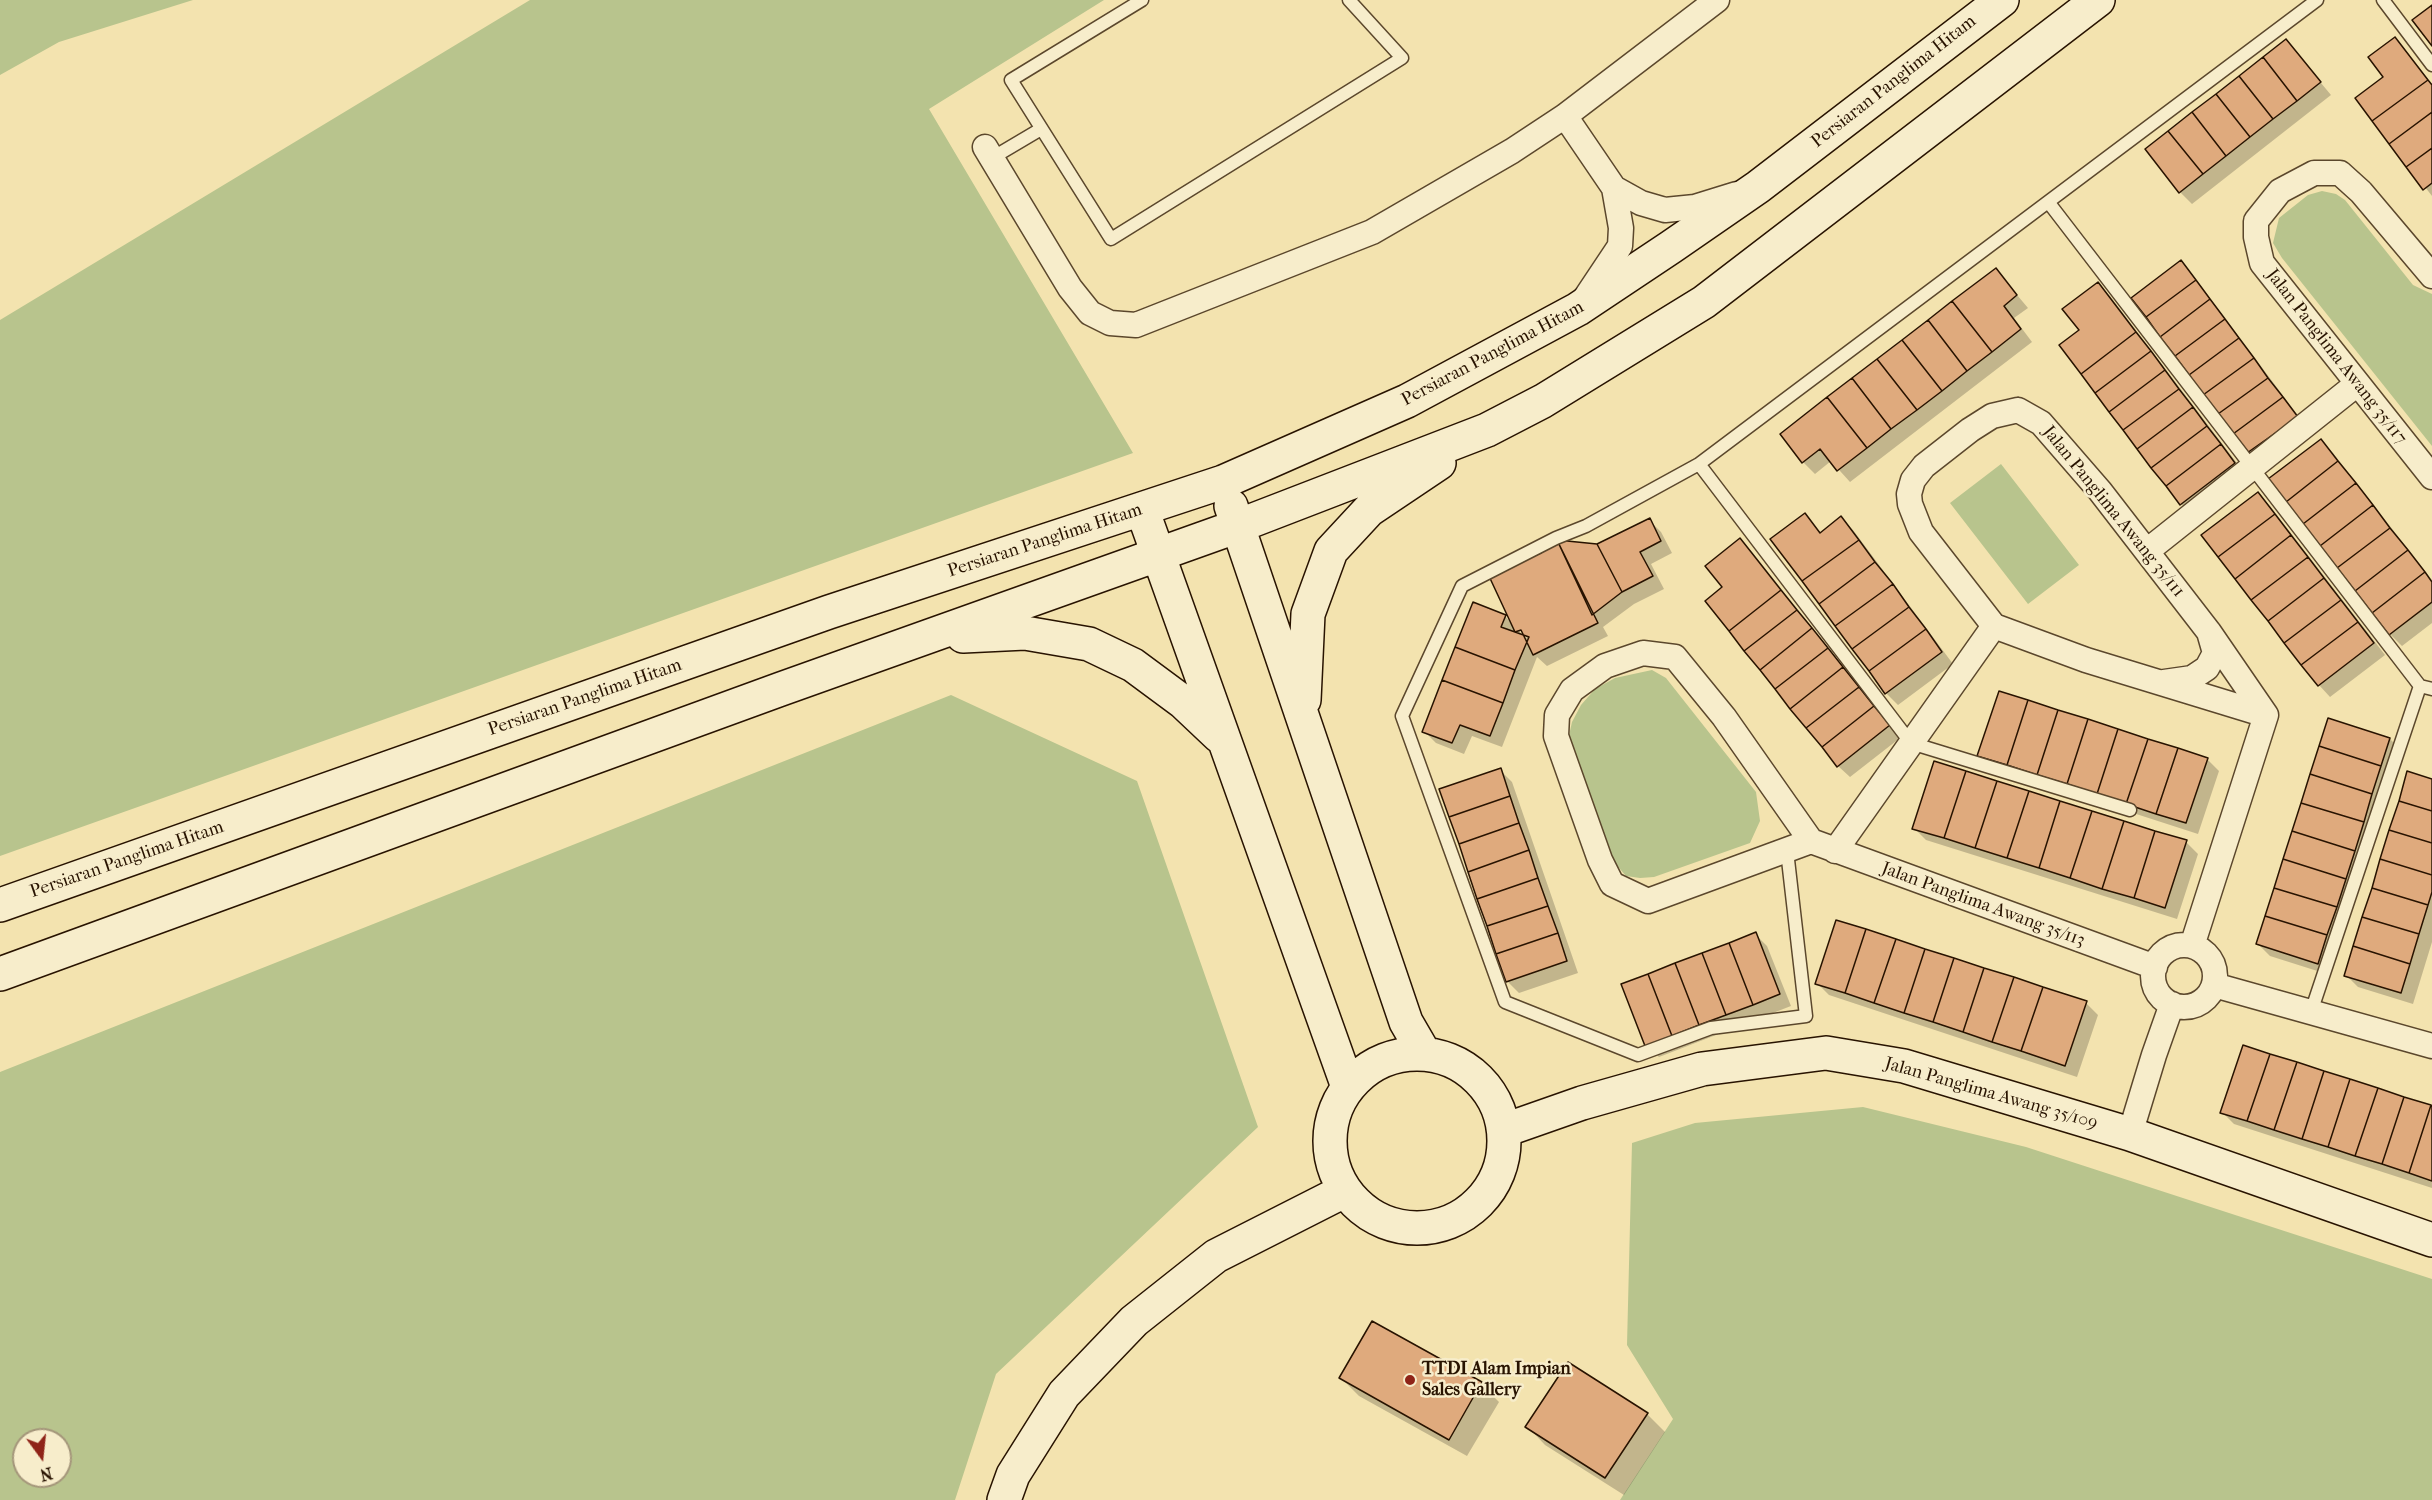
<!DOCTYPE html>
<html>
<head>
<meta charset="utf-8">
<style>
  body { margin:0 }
  #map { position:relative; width:2432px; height:1500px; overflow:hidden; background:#f3e3af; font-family:"IM FELL French Canon",serif }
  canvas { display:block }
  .north { position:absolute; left:12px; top:1428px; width:60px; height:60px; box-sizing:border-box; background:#f7edcb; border:2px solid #a4967a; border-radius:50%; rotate:165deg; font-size:16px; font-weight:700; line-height:24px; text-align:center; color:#281300 }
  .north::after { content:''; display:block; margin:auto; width:21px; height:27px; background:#8f2418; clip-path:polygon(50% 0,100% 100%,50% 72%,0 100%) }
</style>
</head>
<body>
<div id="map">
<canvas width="2432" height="1500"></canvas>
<div class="north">N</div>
</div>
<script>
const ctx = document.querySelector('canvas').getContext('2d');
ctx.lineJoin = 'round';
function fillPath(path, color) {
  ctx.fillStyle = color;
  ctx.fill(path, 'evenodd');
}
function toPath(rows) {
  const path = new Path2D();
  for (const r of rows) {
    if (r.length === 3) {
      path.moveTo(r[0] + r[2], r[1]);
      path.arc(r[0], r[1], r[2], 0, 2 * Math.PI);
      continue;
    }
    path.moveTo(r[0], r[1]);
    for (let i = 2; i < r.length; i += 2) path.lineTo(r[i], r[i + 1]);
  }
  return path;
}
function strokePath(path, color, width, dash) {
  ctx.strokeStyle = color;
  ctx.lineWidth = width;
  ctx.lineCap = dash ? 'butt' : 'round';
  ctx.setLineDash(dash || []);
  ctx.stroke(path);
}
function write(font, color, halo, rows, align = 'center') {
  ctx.font = font + ' "IM FELL French Canon",serif';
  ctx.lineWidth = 5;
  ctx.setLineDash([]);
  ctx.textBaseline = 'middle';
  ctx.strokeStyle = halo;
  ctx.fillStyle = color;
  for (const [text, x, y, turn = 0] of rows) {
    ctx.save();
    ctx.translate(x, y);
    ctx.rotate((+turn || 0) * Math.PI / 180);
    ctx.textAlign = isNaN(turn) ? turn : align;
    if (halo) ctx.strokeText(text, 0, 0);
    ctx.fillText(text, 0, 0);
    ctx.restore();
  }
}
fillPath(toPath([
  [0,0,193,0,59,42,0,75],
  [530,0,1104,0,929,109,1133,453,0,856,0,320],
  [2322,191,2336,194,2345,200,2413,285,2432,294,2432,446,2282,258,2273,243,2279,218,2308,195],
  [2001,464,2079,565,2028,604,1950,503],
  [1652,670,1666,678,1756,792,1760,821,1750,843,1654,877,1640,878,1626,876,1614,862,1568,740,1572,722,1581,705,1595,689,1615,678],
  [951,695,1137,781,1258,1127,996,1374,955,1500,0,1500,0,1072],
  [24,1440,60,1440,60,1476,24,1476],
  [1863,1107,2026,1147,2432,1279,2432,1500,1620,1500,1673,1419,1627,1345,1632,1143,1695,1123]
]), '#b8c48d');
fillPath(toPath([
  [2395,39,2432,84,2432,196,2357,99,2386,77],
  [2286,41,2331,95,2192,204,2180,192],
  [2181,262,2192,274,2308,429,2260,464,2248,452,2133,298],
  [1996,270,2028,308,2014,318,2032,342,1850,482,1831,461,1815,474,1803,462],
  [2098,284,2110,296,2246,475,2193,515,2181,504,2081,331],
  [2321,441,2333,453,2432,580,2432,623,2402,646,2390,634,2270,479],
  [2258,494,2270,506,2385,655,2330,697,2319,685],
  [1805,515,1821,533,1841,518,1853,530,1953,664,1898,705,1886,693],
  [1649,520,1661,532,1672,553,1651,564,1664,589,1634,604,1603,627,1608,636,1547,666,1537,657,1502,747,1472,736,1464,754,1436,743,1424,731,1505,616,1512,624,1597,546],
  [1519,624,1527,638,1522,636,1517,625],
  [1740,540,1752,552,1900,738,1850,777,1838,766,1724,587],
  [2329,720,2390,739,2402,751,2330,975,2270,956,2258,944],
  [1979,755,2207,759,2219,771,2198,834,1991,767],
  [1500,770,1512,782,1578,973,1519,993,1507,981],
  [2432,780,2432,942,2413,1004,2358,987,2346,975],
  [1914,828,2186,842,2198,854,2177,919,1926,840],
  [1755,934,1767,946,1791,1006,1659,1057,1647,1045,1623,985],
  [1817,983,2086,1003,2098,1015,2077,1077,1829,995],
  [2432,1107,2432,1188,2234,1124,2222,1112],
  [1341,1378,1481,1384,1499,1402,1467,1456,1359,1396],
  [1647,1414,1665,1432,1624,1495,1545,1445,1527,1426]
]), '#0003');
const building = toPath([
  [2432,5,2432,46,2412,20,2432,5],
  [2395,37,2428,80,2372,121,2355,98,2383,77,2368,57,2395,37],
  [2286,39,2321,82,2297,101,2263,57,2286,39],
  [2263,57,2297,101,2273,119,2239,76,2263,57],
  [2239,76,2273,119,2250,137,2216,94,2239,76],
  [2428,80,2432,85,2432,112,2389,144,2372,121,2428,80],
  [2216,94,2250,137,2226,156,2192,112,2216,94],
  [2192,112,2226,156,2203,174,2168,131,2192,112],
  [2432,112,2432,148,2406,167,2389,144,2432,112],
  [2168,131,2203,174,2179,193,2145,149,2168,131],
  [2432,148,2432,183,2423,190,2406,167,2432,148],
  [2181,260,2196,280,2146,317,2131,298,2181,260],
  [1996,268,2017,295,2004,306,2021,329,1992,352,1952,301,1996,268],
  [2196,280,2210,299,2160,337,2146,317,2196,280],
  [2098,282,2136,332,2081,374,2059,345,2079,330,2062,309,2098,282],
  [2210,299,2225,319,2175,356,2160,337,2210,299],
  [1952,301,1992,352,1967,371,1928,320,1952,301],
  [2225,319,2239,338,2189,375,2175,356,2225,319],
  [1928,320,1967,371,1942,391,1902,340,1928,320],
  [2136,332,2151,351,2095,393,2081,374,2136,332],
  [2239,338,2254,358,2203,395,2189,375,2239,338],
  [1902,340,1942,391,1917,410,1877,359,1902,340],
  [2151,351,2165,370,2109,412,2095,393,2151,351],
  [2254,358,2268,378,2218,414,2203,395,2254,358],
  [1877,359,1917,410,1891,429,1852,378,1877,359],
  [2165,370,2179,389,2123,430,2109,412,2165,370],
  [1852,378,1891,429,1867,448,1827,397,1852,378],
  [2268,378,2283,397,2233,434,2218,414,2268,378],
  [2179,389,2193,407,2137,449,2123,430,2179,389],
  [1827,397,1867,448,1837,471,1820,449,1802,463,1780,434,1827,397],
  [2283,397,2298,417,2247,453,2233,434,2283,397],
  [2193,407,2207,426,2151,468,2137,449,2193,407],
  [2207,426,2221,444,2166,486,2151,468,2207,426],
  [2321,439,2338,461,2286,502,2268,479,2321,439],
  [2221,444,2235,463,2180,505,2166,486,2221,444],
  [2338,461,2356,483,2303,524,2286,502,2338,461],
  [2356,483,2373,505,2320,546,2303,524,2356,483],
  [2258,492,2275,514,2218,557,2201,535,2258,492],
  [2373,505,2390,528,2337,568,2320,546,2373,505],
  [1805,513,1820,533,1841,516,1859,540,1802,581,1770,539,1805,513],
  [2275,514,2291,535,2235,579,2218,557,2275,514],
  [1650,518,1661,541,1640,552,1653,576,1622,592,1597,544,1650,518],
  [2390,528,2408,550,2355,591,2337,568,2390,528],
  [2291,535,2308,557,2251,600,2235,579,2291,535],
  [1740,538,1781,590,1729,631,1705,601,1722,587,1705,566,1740,538],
  [1557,540,1598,623,1533,655,1521,630,1515,632,1488,574,1541,553,1557,540],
  [1557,540,1597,544,1622,592,1592,615,1557,540],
  [1859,540,1875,562,1819,604,1802,581,1859,540],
  [2408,550,2425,572,2372,613,2355,591,2408,550],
  [2308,557,2324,578,2268,621,2251,600,2308,557],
  [1875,562,1893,584,1835,626,1819,604,1875,562],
  [2425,572,2432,582,2432,602,2389,635,2372,613,2425,572],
  [2324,578,2341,600,2284,643,2268,621,2324,578],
  [1893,584,1909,607,1852,649,1835,626,1893,584],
  [1781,590,1797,610,1744,651,1729,631,1781,590],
  [2341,600,2358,622,2301,665,2284,643,2341,600],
  [1473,602,1506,615,1501,627,1529,637,1515,670,1455,647,1473,602],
  [1909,607,1926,629,1869,671,1852,649,1909,607],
  [1797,610,1812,628,1760,670,1744,651,1797,610],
  [2358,622,2374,643,2318,686,2301,665,2358,622],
  [1812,628,1828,648,1775,689,1760,670,1812,628],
  [1926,629,1942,652,1885,694,1869,671,1926,629],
  [1455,647,1515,670,1503,703,1442,680,1455,647],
  [1828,648,1843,667,1790,709,1775,689,1828,648],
  [1843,667,1859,687,1806,728,1790,709,1843,667],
  [1442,680,1503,703,1490,736,1460,725,1452,743,1422,732,1442,680],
  [1859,687,1874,706,1822,747,1806,728,1859,687],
  [1999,691,2028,700,2007,765,1977,756,1999,691],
  [2028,700,2058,710,2037,775,2007,765,2028,700],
  [1874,706,1890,725,1837,767,1822,747,1874,706],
  [2058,710,2088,719,2067,784,2037,775,2058,710],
  [2328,718,2390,738,2381,766,2319,746,2328,718],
  [2088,719,2118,729,2097,794,2067,784,2088,719],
  [2118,729,2148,739,2126,804,2097,794,2118,729],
  [2148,739,2178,748,2156,814,2126,804,2148,739],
  [2319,746,2381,766,2372,794,2310,774,2319,746],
  [2178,748,2208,758,2186,823,2156,814,2178,748],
  [1934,761,1966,771,1944,838,1912,829,1934,761],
  [1501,768,1510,796,1449,817,1439,789,1501,768],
  [1966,771,1997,781,1975,848,1944,838,1966,771],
  [2407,771,2432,779,2432,811,2399,801,2407,771],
  [2310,774,2372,794,2364,822,2301,803,2310,774],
  [1997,781,2029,791,2007,858,1975,848,1997,781],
  [2029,791,2060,801,2039,868,2007,858,2029,791],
  [1510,796,1519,823,1459,844,1449,817,1510,796],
  [2060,801,2092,811,2070,878,2039,868,2060,801],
  [2399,801,2432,811,2432,843,2389,830,2399,801],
  [2301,803,2364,822,2355,851,2292,831,2301,803],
  [2092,811,2124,821,2102,889,2070,878,2092,811],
  [2124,821,2155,831,2134,898,2102,889,2124,821],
  [1519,823,1529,850,1468,872,1459,844,1519,823],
  [2389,830,2432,843,2432,875,2380,859,2389,830],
  [2155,831,2187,840,2165,908,2134,898,2155,831],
  [2292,831,2355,851,2346,879,2283,859,2292,831],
  [1529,850,1538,878,1477,899,1468,872,1529,850],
  [2283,859,2346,879,2337,907,2274,888,2283,859],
  [2380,859,2432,875,2432,892,2428,905,2372,888,2380,859],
  [1538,878,1548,906,1487,926,1477,899,1538,878],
  [2274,888,2337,907,2327,935,2265,916,2274,888],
  [2372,888,2428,905,2419,934,2362,917,2372,888],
  [1548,906,1558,933,1496,954,1487,926,1548,906],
  [2265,916,2327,935,2318,964,2256,944,2265,916],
  [2362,917,2419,934,2410,964,2353,946,2362,917],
  [1836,920,1866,929,1845,993,1815,984,1836,920],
  [1866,929,1896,939,1874,1003,1845,993,1866,929],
  [1756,932,1780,994,1753,1005,1729,943,1756,932],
  [1558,933,1567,961,1506,982,1496,954,1558,933],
  [1896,939,1925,949,1904,1013,1874,1003,1896,939],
  [1729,943,1753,1005,1726,1015,1702,953,1729,943],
  [2353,946,2410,964,2401,993,2344,976,2353,946],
  [1925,949,1954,958,1933,1022,1904,1013,1925,949],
  [1702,953,1726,1015,1699,1025,1675,963,1702,953],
  [1954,958,1984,968,1963,1032,1933,1022,1954,958],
  [1675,963,1699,1025,1672,1036,1648,974,1675,963],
  [1984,968,2014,977,1992,1042,1963,1032,1984,968],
  [1648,974,1672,1036,1645,1046,1621,984,1648,974],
  [2014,977,2043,987,2021,1051,1992,1042,2014,977],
  [2043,987,2087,1001,2065,1066,2021,1051,2043,987],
  [2243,1045,2270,1054,2247,1121,2220,1113,2243,1045],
  [2270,1054,2297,1062,2274,1130,2247,1121,2270,1054],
  [2297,1062,2324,1071,2302,1139,2274,1130,2297,1062],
  [2324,1071,2350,1079,2328,1147,2302,1139,2324,1071],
  [2350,1079,2378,1088,2355,1156,2328,1147,2350,1079],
  [2378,1088,2404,1097,2382,1164,2355,1156,2378,1088],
  [2404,1097,2431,1105,2409,1173,2382,1164,2404,1097],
  [2431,1105,2432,1106,2432,1181,2409,1173,2431,1105],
  [1372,1321,1482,1382,1449,1440,1339,1378,1372,1321],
  [1568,1362,1648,1413,1605,1478,1525,1427,1568,1362]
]);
fillPath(building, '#dfaa7d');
strokePath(building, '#281300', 1.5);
const lane = toPath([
  [1142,0,1011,80,1111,239,1402,58,1349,0],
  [2383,0,2432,65],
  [992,158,1041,129],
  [2049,203,2420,686,2432,689],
  [1699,464,1911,743,2130,810],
  [1787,851,1806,1016,1711,1028,1638,1055,1505,1002,1402,716,1462,586,1556,538,1586,526,1699,464,2317,0],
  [2311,1012,2420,686]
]);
const street = toPath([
  [1565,116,1614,188,1621,228,1620,246,1584,300],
  [985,147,1070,288,1090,313,1110,323,1136,325,1372,232,1512,151,1565,116,1717,0],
  [1614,188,1641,203,1665,210,1695,207,1737,194],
  [2432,276,2361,192,2340,173,2314,173,2280,191,2256,221,2256,237,2262,263,2432,477],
  [2018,410,2041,423,2100,491,2209,632,2266,715,2086,660,1994,626,1921,532,1910,504,1909,494,1913,480,1924,466,1970,430,1992,416,2018,410],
  [2147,551,2357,384],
  [1643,653,1675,657,1724,717,1811,841,1648,901,1612,884,1600,860,1556,736,1557,715,1572,690,1605,666,1643,653],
  [2164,682,2192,678,2207,668,2215,653,2209,632],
  [1811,841,2155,967],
  [1835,851,1994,626],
  [2184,976,31],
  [2192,946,2266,715],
  [2214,985,2432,1046],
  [2130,1134,2154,1055,2172,1004]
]);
const secondary = toPath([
  [1231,506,1406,1022,1424,1053],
  [1142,509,1348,1087],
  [963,636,1025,633,1089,644,1133,665,1183,702,1219,736],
  [1304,700,1308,614,1331,551,1369,510,1439,463],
  [0,905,829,612,1223,482,1407,401,1578,309,1671,247,1758,187,2002,0],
  [0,974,781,689,1238,526,1487,430,1543,401,1704,302,2098,0],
  [1417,1141,87],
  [1505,1130,1582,1103,1702,1069,1826,1053,1904,1066,2130,1134,2432,1240],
  [1004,1500,1013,1475,1064,1394,1134,1321,1216,1256,1344,1191]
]);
strokePath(lane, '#5b472c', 15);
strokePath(street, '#5b472c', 27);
strokePath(secondary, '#281300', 36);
strokePath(lane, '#f7edcb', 12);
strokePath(street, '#f7edcb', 24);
strokePath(secondary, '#f7edcb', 33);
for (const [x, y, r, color] of [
  [1410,1380,6,"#8f2418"]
]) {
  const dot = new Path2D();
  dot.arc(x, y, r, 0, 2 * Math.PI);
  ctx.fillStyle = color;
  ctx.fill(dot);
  strokePath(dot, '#f7edcb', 2);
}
write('18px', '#281300', '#f7edcb', [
  ["Persiaran Panglima Hitam",1894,82,-38],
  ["Persiaran Panglima Hitam",1493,354,-28],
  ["Jalan Panglima Awang 35/117",2336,357,52],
  ["Jalan Panglima Awang 35/111",2113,512,51],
  ["Persiaran Panglima Hitam",1045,541,-18],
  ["Persiaran Panglima Hitam",585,698,-19],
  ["Persiaran Panglima Hitam",127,860,-19],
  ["Jalan Panglima Awang 35/113",1983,905,20],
  ["Jalan Panglima Awang 35/109",1991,1094,16]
]);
write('bold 18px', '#281300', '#f7edcb', [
  ["TTDI Alam Impian",1422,1370],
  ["Sales Gallery",1422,1391]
], 'left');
</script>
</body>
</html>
